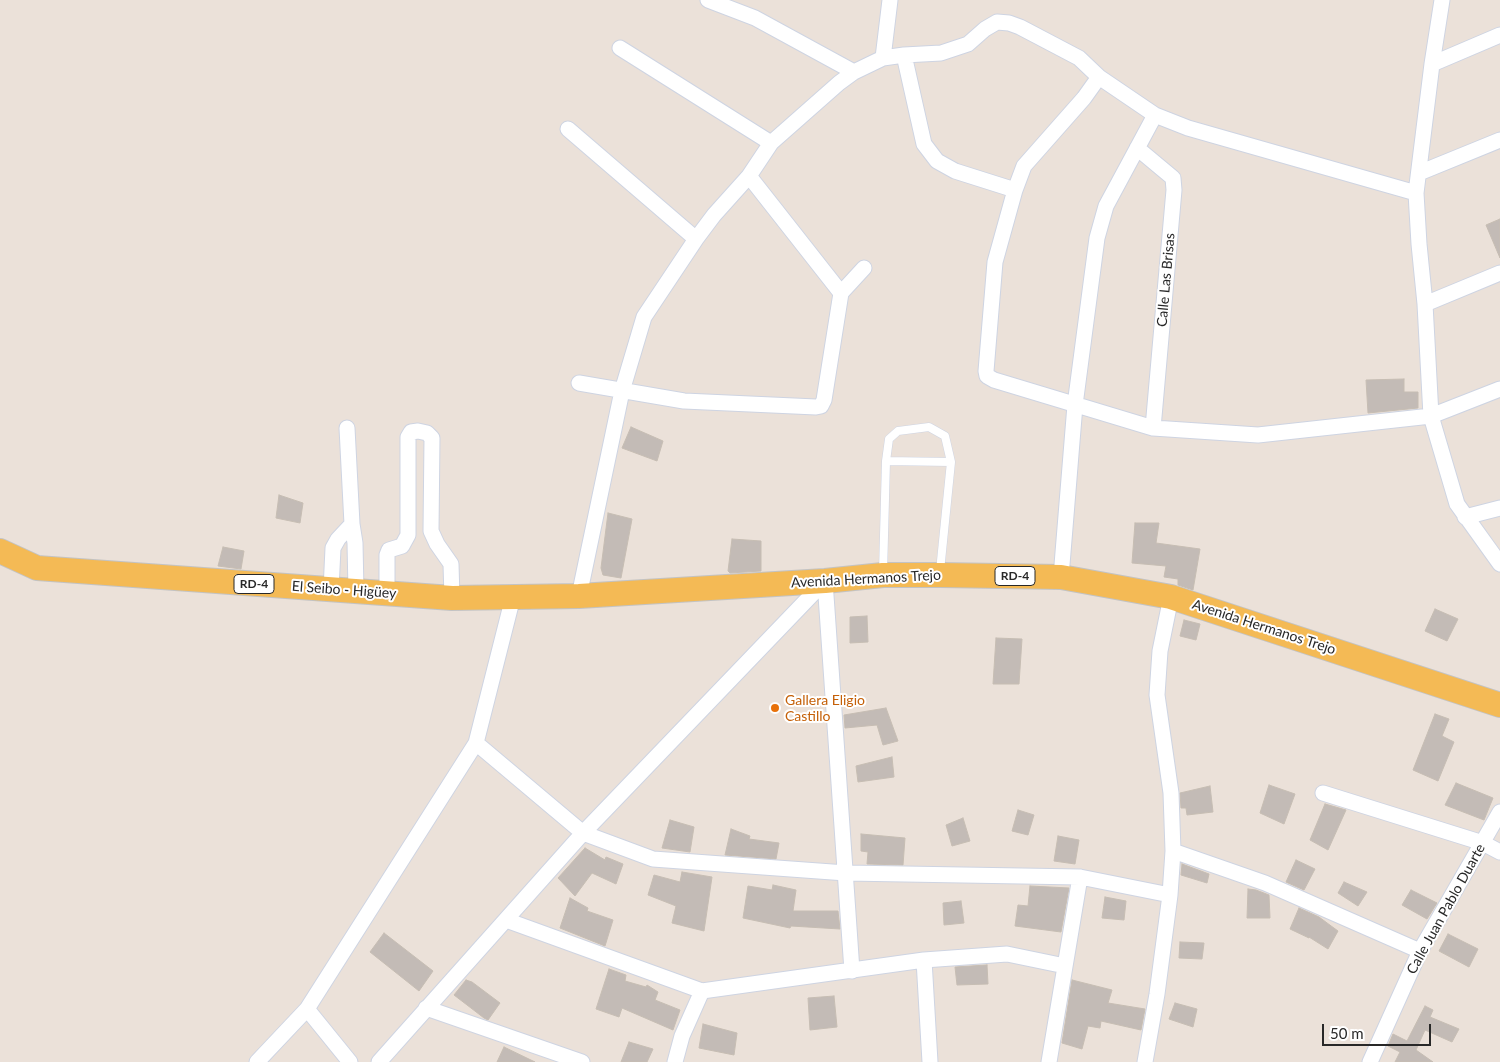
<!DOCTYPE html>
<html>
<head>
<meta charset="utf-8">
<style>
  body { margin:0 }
  #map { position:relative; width:1500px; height:1062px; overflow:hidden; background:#ebe1d9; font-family:Lato,sans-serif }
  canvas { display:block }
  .scale { position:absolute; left:1322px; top:1024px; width:109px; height:22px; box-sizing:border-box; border:2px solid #282828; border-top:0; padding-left:6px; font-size:15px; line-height:18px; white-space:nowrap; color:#282828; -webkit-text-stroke:4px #fff; paint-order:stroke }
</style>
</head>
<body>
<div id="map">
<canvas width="1500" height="1062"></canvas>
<div class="scale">50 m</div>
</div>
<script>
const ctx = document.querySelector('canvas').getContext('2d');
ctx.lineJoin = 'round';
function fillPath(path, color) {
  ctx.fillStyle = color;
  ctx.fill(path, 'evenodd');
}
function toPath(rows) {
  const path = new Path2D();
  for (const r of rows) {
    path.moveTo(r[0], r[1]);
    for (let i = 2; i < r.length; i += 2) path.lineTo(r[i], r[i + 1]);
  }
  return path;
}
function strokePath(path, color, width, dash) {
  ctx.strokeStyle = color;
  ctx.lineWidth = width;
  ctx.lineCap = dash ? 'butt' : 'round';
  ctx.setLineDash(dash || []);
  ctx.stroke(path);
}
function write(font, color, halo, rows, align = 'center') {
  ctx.font = font + ' Lato,sans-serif';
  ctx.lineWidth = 4;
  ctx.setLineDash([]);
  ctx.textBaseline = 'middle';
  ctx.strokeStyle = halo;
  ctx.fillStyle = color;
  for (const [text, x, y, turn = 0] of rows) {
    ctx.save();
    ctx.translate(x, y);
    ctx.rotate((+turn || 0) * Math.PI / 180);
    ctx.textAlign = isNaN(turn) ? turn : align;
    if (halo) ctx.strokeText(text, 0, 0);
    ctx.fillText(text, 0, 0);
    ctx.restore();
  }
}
const building = toPath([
  [1500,219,1500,258,1486,225,1500,219],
  [1404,379,1404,392,1418,392,1418,408,1368,413,1366,380,1404,379],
  [631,427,663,441,657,461,622,448,631,427],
  [279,495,303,503,300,523,276,518,279,495],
  [608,513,632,519,621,578,603,575,601,568,608,513],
  [1135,523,1159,523,1156,543,1200,549,1193,590,1178,585,1178,579,1164,577,1166,566,1132,563,1135,523],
  [732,539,761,541,761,571,730,573,728,571,732,539],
  [223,547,244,551,241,569,218,566,223,547],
  [1435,609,1458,619,1447,641,1425,631,1435,609],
  [867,616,868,642,850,643,850,617,867,616],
  [1184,620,1200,624,1196,640,1180,636,1184,620],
  [996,638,1022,639,1019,684,993,684,996,638],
  [886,708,898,741,883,745,877,725,845,728,844,715,886,708],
  [1435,714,1449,719,1442,736,1454,742,1438,781,1413,770,1435,714],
  [892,757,894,777,858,782,856,766,892,757],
  [1456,783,1493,798,1484,820,1445,805,1456,783],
  [1269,785,1295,794,1284,824,1260,813,1269,785],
  [1210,786,1213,812,1187,815,1186,808,1181,808,1180,793,1210,786],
  [1325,804,1346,810,1328,850,1310,840,1325,804],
  [1018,810,1034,815,1028,835,1012,831,1018,810],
  [963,818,970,841,952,846,946,825,963,818],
  [670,820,694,827,690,852,662,848,670,820],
  [731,829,750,836,749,839,779,843,776,859,725,855,731,829],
  [861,834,905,838,903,865,867,864,868,852,861,851,861,834],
  [1058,836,1079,840,1075,864,1054,861,1058,836],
  [585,848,605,860,606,857,623,864,616,884,592,873,575,896,558,878,585,848],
  [1296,860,1315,869,1304,890,1286,882,1296,860],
  [1182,864,1209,874,1207,883,1181,875,1182,864],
  [682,872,712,877,704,931,672,923,676,906,648,895,654,875,680,882,682,872],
  [1344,882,1367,892,1358,906,1338,893,1344,882],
  [773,885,796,890,793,911,838,911,840,929,791,926,790,928,743,918,748,886,772,890,773,885],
  [1030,886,1069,888,1061,932,1015,926,1018,905,1028,906,1030,886],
  [1248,889,1256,890,1269,895,1270,918,1247,918,1248,889],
  [1411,890,1437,903,1427,919,1402,905,1411,890],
  [1105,897,1126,901,1124,920,1102,918,1105,897],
  [570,898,588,908,587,911,613,920,605,946,560,928,570,898],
  [961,901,964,923,944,925,943,903,961,901],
  [1299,908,1319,917,1338,931,1328,949,1309,937,1309,938,1290,929,1299,908],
  [384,933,433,971,419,991,370,952,384,933],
  [1448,934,1478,949,1469,967,1439,951,1448,934],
  [1180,942,1204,943,1202,959,1179,958,1180,942],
  [987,965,988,984,957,985,955,967,987,965],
  [609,969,626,975,625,981,646,987,647,985,658,992,655,1000,680,1010,673,1030,622,1008,619,1017,596,1009,609,969],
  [466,980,472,982,500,1003,488,1020,484,1018,454,995,466,980],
  [1072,980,1112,990,1108,1003,1145,1009,1141,1030,1101,1021,1100,1028,1088,1026,1082,1049,1062,1043,1072,980],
  [834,996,837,1027,810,1030,808,998,834,996],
  [1175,1003,1197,1009,1193,1027,1169,1019,1175,1003],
  [1425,1006,1433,1010,1430,1017,1459,1029,1452,1042,1425,1030,1416,1050,1433,1062,1395,1062,1400,1052,1388,1046,1393,1034,1407,1041,1425,1006],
  [703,1024,737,1033,734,1055,699,1048,703,1024],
  [629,1042,653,1049,647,1062,621,1062,629,1042],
  [504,1047,535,1062,497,1062,504,1047]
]);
fillPath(building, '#c3bbb6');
strokePath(building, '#c6bdb3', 1);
const lane = toPath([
  [886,461,951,462],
  [883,573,886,461,889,439,898,431,929,427,945,436,951,462,940,571]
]);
const street = toPath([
  [708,0,755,18,854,72],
  [1442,0,1432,64,1416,193,1419,244,1425,304,1431,416,1457,504,1500,564],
  [620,48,771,143],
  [904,55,924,144,937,161,955,171,1015,190],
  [883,58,890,0],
  [1432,64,1500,35],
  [1099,77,1084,98,1024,166,1015,190,995,262,986,371,987,376,994,380,1153,428,1258,435,1431,416,1500,389],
  [568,129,696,239],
  [1137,148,1173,178,1174,190,1153,428],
  [1419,173,1500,140],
  [749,176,841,293],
  [1425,304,1500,273],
  [579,383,684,401,816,407,821,406,824,400,841,293,864,268],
  [1465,517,1500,508],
  [352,524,355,543,356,591],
  [1061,577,1075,405,1097,238,1106,206,1155,115],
  [825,581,852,971],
  [331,590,333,548,338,539,352,524,347,428],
  [387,593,387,555,389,550,402,546,408,535,408,437,411,432,418,431,427,433,432,438,431,531,437,544,451,564,452,598],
  [579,596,622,391,644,317,696,239,714,215,749,176,771,143,839,83,854,72,883,58,904,55,941,53,968,44,985,29,997,22,1009,23,1020,27,1079,58,1099,77,1155,115,1188,128,1416,193],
  [476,743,583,833,653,859,846,873,1080,877,1170,895],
  [1323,793,1483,843,1500,852],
  [1173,851,1265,883,1420,951],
  [506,920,702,991,924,960,1007,954,1065,966],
  [924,960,930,1062],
  [426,1008,582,1062],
  [307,1009,350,1062],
  [257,1062,307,1009,476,743,513,597],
  [379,1062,583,833,825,581],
  [675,1062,682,1036,702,991],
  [1049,1062,1080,877],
  [1145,1062,1157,994,1170,895,1173,851,1171,793,1157,695,1160,651,1171,597],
  [1370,1062,1420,951,1500,812]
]);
const primary = toPath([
  [0,551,37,568,452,598,579,596,825,581,883,575,940,575,1061,577,1171,597,1500,705]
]);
strokePath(lane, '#ced4e2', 9);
strokePath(street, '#ced4e2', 17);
strokePath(primary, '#c3c3c3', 26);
strokePath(lane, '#fff', 8);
strokePath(street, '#fff', 15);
strokePath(primary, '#f4ba55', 24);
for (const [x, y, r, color] of [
  [775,708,5,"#e8710a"]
]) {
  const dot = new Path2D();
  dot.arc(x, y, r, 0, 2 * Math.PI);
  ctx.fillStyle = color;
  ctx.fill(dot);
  strokePath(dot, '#fff', 2);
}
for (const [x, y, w] of [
  [1015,576,40],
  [254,584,40]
]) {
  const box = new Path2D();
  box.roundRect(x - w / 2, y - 9.5, w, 19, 4);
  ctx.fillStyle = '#fff';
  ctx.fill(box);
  strokePath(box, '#282828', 1);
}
write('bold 12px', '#282828', null, [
  ["RD-4",1015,576],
  ["RD-4",254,584]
]);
write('14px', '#282828', '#fff', [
  ["Calle Las Brisas",1166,280,-85],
  ["Avenida Hermanos Trejo",866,579,-3],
  ["El Seibo - Higüey",344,590,4],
  ["Avenida Hermanos Trejo",1264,627,18],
  ["Calle Juan Pablo Duarte",1446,909,-61]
]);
write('14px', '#c56008', '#fff', [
  ["Gallera Eligio",785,700],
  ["Castillo",785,716]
], 'left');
</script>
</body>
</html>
